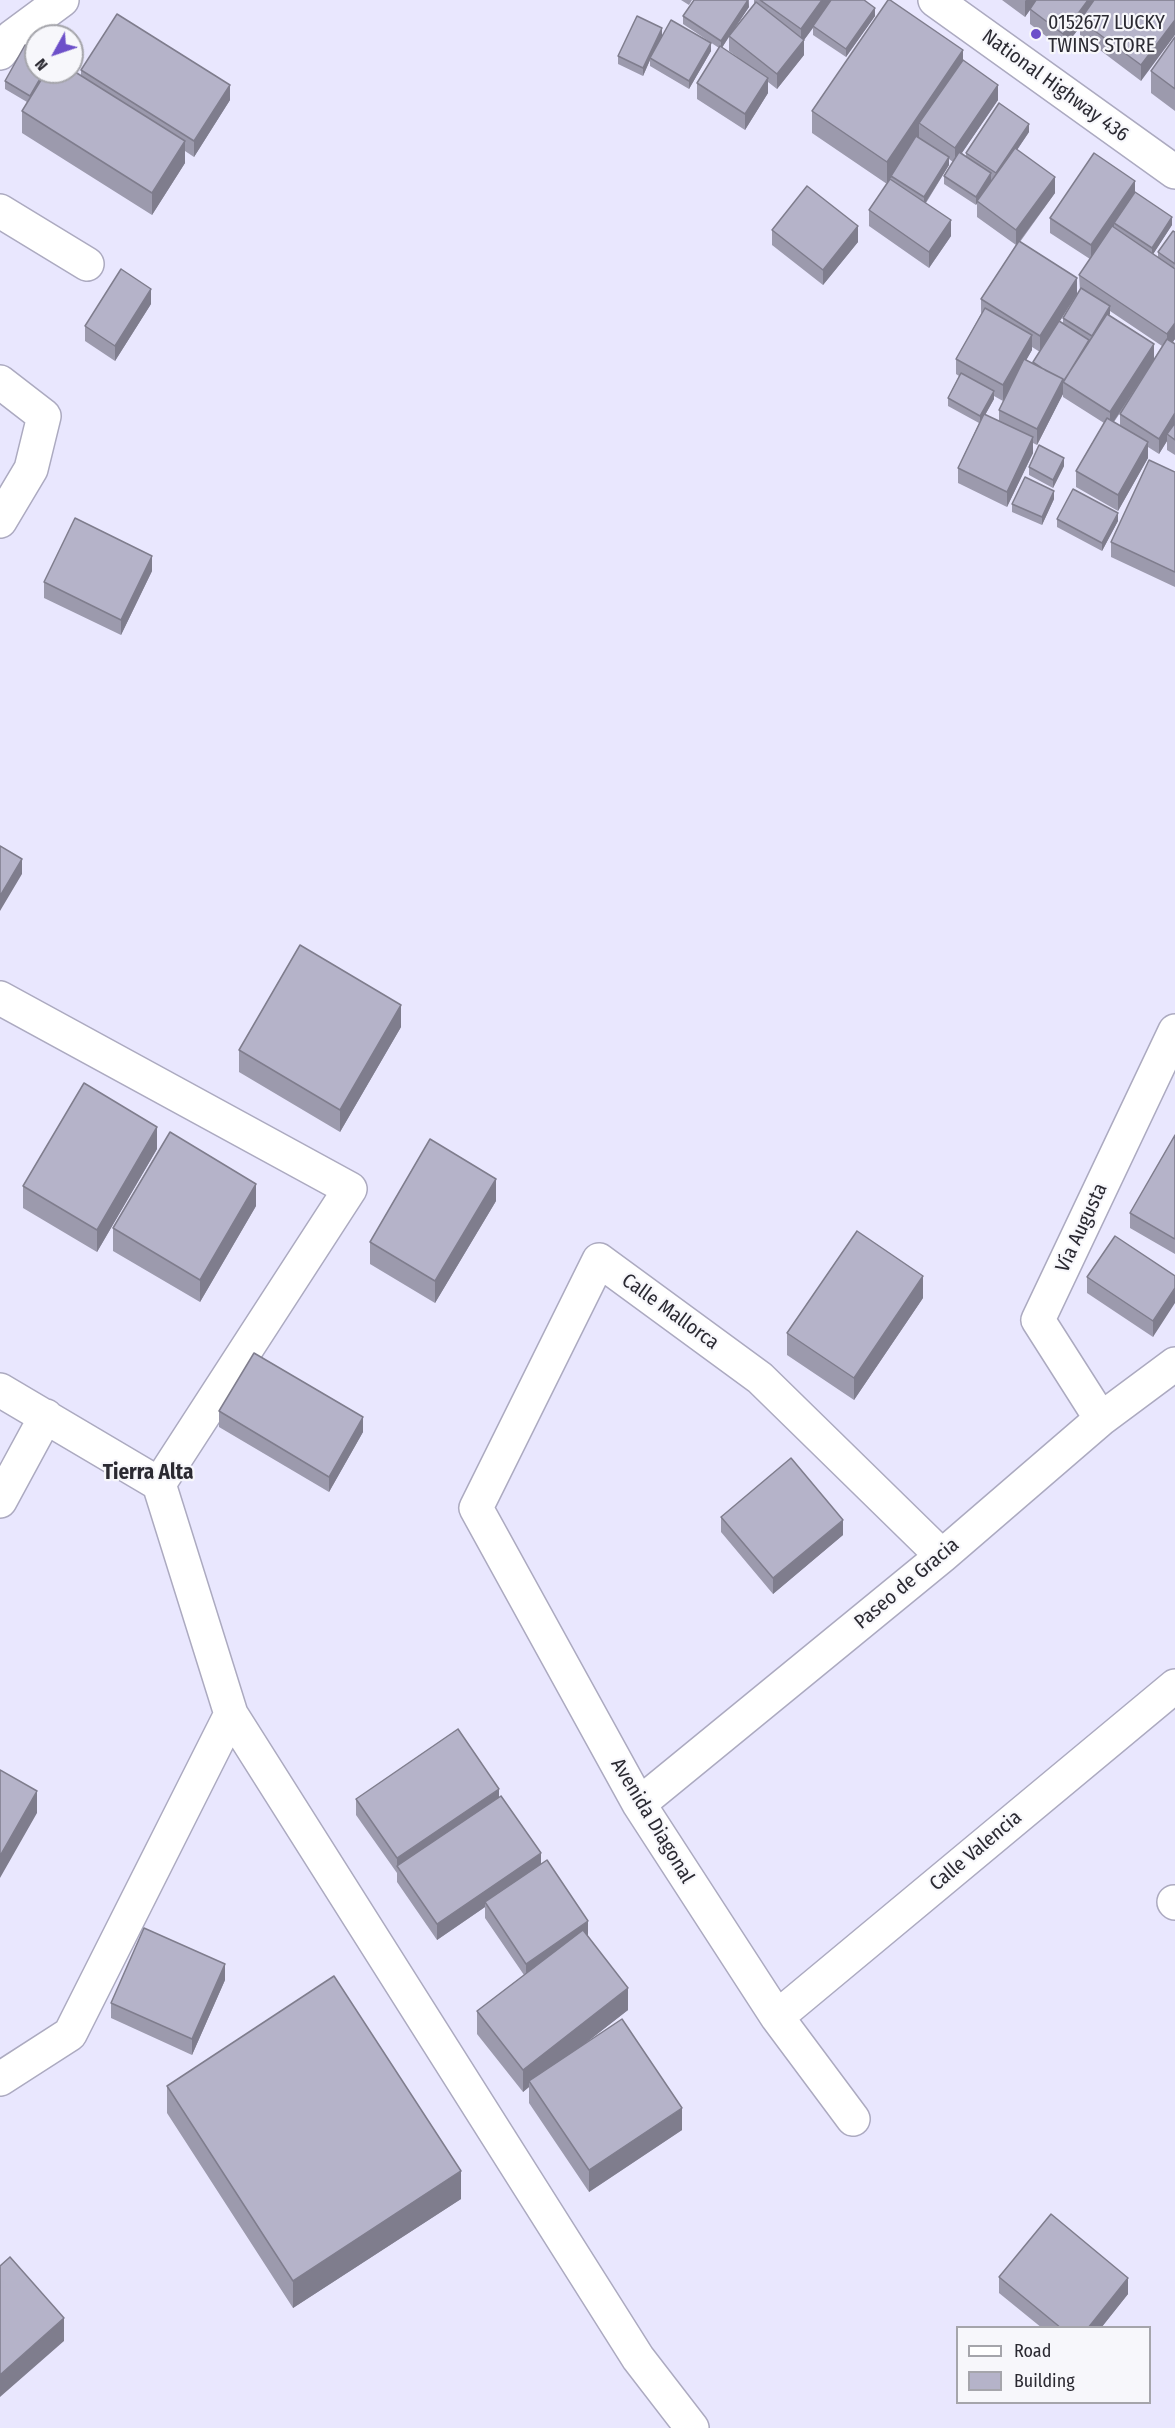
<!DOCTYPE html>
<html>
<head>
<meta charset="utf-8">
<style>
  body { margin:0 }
  #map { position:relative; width:1175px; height:2428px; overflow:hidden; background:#e9e7fe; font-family:"Fira Sans Condensed",sans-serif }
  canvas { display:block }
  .legend { position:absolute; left:956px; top:2326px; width:195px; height:78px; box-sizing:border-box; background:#f7f7fb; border:2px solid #a5a5ab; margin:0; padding:8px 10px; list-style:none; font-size:18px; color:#2b2a32 }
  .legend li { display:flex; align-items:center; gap:12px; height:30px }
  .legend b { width:30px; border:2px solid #a5a5ab }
  .north { position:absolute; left:24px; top:24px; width:60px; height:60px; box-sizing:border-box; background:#f7f7fb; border:2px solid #a5a5ab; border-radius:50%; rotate:230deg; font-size:16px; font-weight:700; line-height:24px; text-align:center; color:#2b2a32 }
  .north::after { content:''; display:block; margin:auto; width:21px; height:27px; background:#6d50c9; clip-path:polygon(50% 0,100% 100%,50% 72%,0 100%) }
</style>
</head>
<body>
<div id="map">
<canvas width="1175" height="2428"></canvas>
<ul class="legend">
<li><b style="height:8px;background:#fff"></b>Road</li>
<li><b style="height:16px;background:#b5b3c9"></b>Building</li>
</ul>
<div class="north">N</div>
</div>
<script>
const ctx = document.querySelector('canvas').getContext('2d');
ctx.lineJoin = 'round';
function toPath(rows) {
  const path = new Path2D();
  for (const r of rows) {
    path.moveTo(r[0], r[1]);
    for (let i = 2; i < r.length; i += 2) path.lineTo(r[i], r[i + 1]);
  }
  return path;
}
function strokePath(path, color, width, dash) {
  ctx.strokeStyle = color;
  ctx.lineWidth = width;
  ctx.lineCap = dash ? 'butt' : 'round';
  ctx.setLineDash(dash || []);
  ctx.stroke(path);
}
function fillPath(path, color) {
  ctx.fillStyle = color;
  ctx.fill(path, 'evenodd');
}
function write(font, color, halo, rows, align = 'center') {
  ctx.font = font + ' "Fira Sans Condensed",sans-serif';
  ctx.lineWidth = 4.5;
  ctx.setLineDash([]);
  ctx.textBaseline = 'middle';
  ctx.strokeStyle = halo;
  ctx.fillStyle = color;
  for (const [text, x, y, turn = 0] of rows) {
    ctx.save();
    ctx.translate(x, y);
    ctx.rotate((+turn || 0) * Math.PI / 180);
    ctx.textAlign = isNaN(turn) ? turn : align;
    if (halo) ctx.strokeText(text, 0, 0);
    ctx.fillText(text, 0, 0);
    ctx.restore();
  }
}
const minor = toPath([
  [0,53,12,37,62,0],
  [0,211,87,264],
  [0,382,44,416,31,469,0,521],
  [0,998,350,1189,159,1484],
  [0,1390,159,1484,231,1714,638,2358,692,2428],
  [1101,1419,1038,1320,1175,1031],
  [0,1501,46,1416],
  [639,1804,942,1556,1101,1419,1175,1364],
  [1174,1902,1175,1903],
  [777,2017,1175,1686],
  [0,2079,70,2034,231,1714],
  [853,2119,777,2017,639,1804,476,1508,599,1260,760,1378,942,1556]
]);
const major = toPath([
  [935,0,1175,172]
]);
strokePath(minor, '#acaac0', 36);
strokePath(major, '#acaac0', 36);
strokePath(minor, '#fff', 33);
strokePath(major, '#fff', 33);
fillPath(toPath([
  [681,0,692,0,689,5],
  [749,0,749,7,731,33,754,4,754,0,864,0,875,16,846,57,813,35,813,28,804,40,804,55,777,89,768,82,768,93,745,130,697,99,697,83,719,48,683,24,683,16],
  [729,36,729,51,740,59,722,48],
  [1002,0,1175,0,1141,81,1080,35,1080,27,1063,49,1030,24,1030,10,1025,17],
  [662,36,656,48,711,51,689,89,650,66,650,60,643,76,618,64,618,56],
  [1175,37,1175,111,1151,93,1151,71],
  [963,60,998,100,962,153,966,156,966,153,1029,132,1017,150,1055,193,1020,242,1077,294,1060,321,1063,323,1063,318,1080,291,1079,275,1090,259,1050,233,1050,218,1135,192,1172,225,1153,254,1158,257,1158,252,1175,232,1175,339,1173,342,1175,344,1175,455,1167,450,1167,441,1159,454,1148,447,1148,458,1118,511,1076,487,1076,471,1104,423,1063,397,1063,389,1063,394,1037,445,1033,443,1033,453,1007,507,958,483,958,468,979,423,948,406,948,398,959,376,956,374,956,359,981,314,981,299,1016,245,977,217,977,202,976,205,944,184,944,176,953,162,949,159,949,165,926,203,951,236,929,268,869,226,869,210,891,180,891,177,887,184,812,133,812,111],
  [1110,311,1162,346,1154,359,1109,315],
  [1032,347,1040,352,1033,364,1026,360,1032,350],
  [994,396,1003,401,999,410,999,422,985,415,994,399],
  [1128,401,1120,414,1120,426,1114,422],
  [81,70,230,100,194,157,185,151,185,163,152,215,22,133,22,111,27,102,5,89,5,81,36,72,81,76],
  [772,230,858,242,823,285,772,245],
  [151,304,115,361,85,341,85,326],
  [1064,466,1053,488,1029,475,1029,467],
  [1175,472,1175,587,1111,557,1111,542],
  [1054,499,1042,525,1012,512,1012,504],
  [1057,519,1118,521,1102,551,1057,527],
  [152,571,121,635,44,598,44,582],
  [401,1027,340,1132,239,1072,239,1050],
  [1175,1135,1175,1254,1130,1228,1130,1213],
  [157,1149,97,1252,23,1208,23,1186],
  [496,1201,435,1303,370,1264,370,1242],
  [256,1206,200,1302,113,1251,113,1228],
  [1175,1276,1153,1337,1087,1293,1087,1277],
  [923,1298,854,1400,787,1355,787,1333],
  [219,1411,363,1432,329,1492,219,1427],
  [721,1517,843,1535,773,1594,721,1532],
  [499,1797,541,1865,588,1937,628,2010,583,2045,682,2130,589,2192,529,2103,529,2087,523,2092,477,2034,477,2011,524,1975,485,1918,485,1907,437,1940,397,1882,397,1873,356,1815,356,1799],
  [225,1980,192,2055,111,2018,111,2003],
  [167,2086,461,2199,293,2308,167,2113],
  [999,2277,1128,2294,1101,2328,1042,2328,999,2293]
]), '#9c9aad');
fillPath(toPath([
  [748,0,749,7,721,49,721,41],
  [822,0,833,0,804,40,804,55,777,89,777,74,801,44,801,29],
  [1026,0,1037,0,1025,17,1025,1],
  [1088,0,1100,0,1080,20,1080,27,1063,49,1063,34],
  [875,8,875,16,846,57,846,49],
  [1175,20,1175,35,1141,81,1141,65],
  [662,28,662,36,651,59,650,58,650,60,643,76,643,68],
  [711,43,711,51,689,89,689,81],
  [963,50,963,73,919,123,919,137,887,184,887,162],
  [768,78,768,93,745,130,745,114],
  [230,85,230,100,194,157,194,141],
  [998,85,998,100,955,163,955,148],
  [1029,124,1029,132,996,181,996,173],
  [185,141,185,163,152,215,152,193],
  [949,157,949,165,924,205,924,197],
  [991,173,991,181,976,205,976,197],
  [1055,177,1055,193,1016,246,1016,230],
  [1135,181,1135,196,1114,223,1114,226,1091,260,1091,245],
  [1172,217,1172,225,1152,256,1152,248],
  [951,220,951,236,929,268,929,252],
  [858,226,858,242,823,285,823,270],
  [1077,278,1077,294,1040,352,1040,336],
  [151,289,151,304,115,361,115,346],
  [1110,306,1110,314,1092,344,1092,336],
  [1175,323,1175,339,1167,350,1167,334],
  [1032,335,1032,350,1003,401,1003,385],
  [1154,344,1154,360,1110,427,1110,412],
  [1063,379,1063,394,1037,445,1037,429],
  [994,391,994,399,980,424,980,416],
  [1175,413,1175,429,1167,434,1167,441,1159,454,1159,439],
  [1033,437,1033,453,1007,507,1007,492],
  [1148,442,1148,458,1118,511,1118,495],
  [1064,458,1064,466,1053,488,1053,480],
  [1054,491,1054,499,1042,525,1042,517],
  [1118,513,1118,521,1102,551,1102,543],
  [152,556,152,571,121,635,121,620],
  [22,859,22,874,0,911,0,896],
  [401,1005,401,1027,340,1132,340,1110],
  [157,1127,157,1149,97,1252,97,1230],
  [496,1179,496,1201,435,1303,435,1281],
  [256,1184,256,1206,200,1302,200,1280],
  [923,1276,923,1298,854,1400,854,1378],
  [1175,1288,1175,1303,1153,1337,1153,1321],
  [363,1417,363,1432,329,1492,329,1477],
  [843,1520,843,1535,773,1594,773,1578],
  [499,1789,499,1804,397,1866,397,1873,397,1858],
  [37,1791,37,1813,0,1878,0,1856],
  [541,1853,541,1868,485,1902,485,1907,437,1940,437,1924],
  [588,1921,588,1937,526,1979,526,1964],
  [225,1964,225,1980,192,2055,192,2039],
  [628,1988,628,2010,532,2085,529,2081,529,2087,523,2092,523,2070],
  [682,2108,682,2130,589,2192,589,2170],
  [461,2171,461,2199,293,2308,293,2281],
  [1128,2278,1128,2294,1101,2328,1088,2328],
  [64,2318,64,2341,0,2397,0,2375]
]), '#7f7d8d');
const building = toPath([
  [694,0,748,0,721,41,683,16,694,0],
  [760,0,822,0,801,29,760,0],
  [831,0,864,0,875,8,846,49,813,26,831,0],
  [888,0,890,0,963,50,887,162,812,111,888,0],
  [1036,0,1088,0,1063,34,1030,9,1036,0],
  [1094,0,1175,0,1175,20,1141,65,1080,20,1094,0],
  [756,2,804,40,777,74,729,36,756,2],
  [117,14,230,85,194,141,81,70,117,14],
  [637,16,662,28,643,68,618,56,637,16],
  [671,20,711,43,689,81,650,58,671,20],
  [1175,37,1175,89,1151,71,1175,37],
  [25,45,36,51,36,72,44,72,30,96,5,81,25,45],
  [720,46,768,78,745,114,697,83,720,46],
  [963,60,998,85,955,148,919,123,963,60],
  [72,70,185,141,152,193,22,111,46,72,72,72,72,70],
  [999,103,1029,124,996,173,966,153,999,103],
  [916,136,949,157,924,197,891,176,916,136],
  [1015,148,1055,177,1016,230,977,201,1015,148],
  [959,152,991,173,976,197,944,176,959,152],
  [1094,153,1135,181,1091,245,1050,218,1094,153],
  [890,179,951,220,929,252,869,210,890,179],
  [807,186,858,226,823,270,772,230,807,186],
  [1135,192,1172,217,1152,248,1114,223,1135,192],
  [1112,226,1175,269,1175,323,1167,334,1079,275,1112,226],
  [1173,231,1175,232,1175,264,1158,252,1173,231],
  [1019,241,1077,278,1040,336,981,299,1019,241],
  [121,269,151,289,115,346,85,326,121,269],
  [1081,288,1110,306,1092,336,1063,318,1081,288],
  [985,308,1032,335,1003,385,956,359,985,308],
  [1107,314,1154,344,1110,412,1063,382,1107,314],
  [1059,321,1089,340,1064,381,1063,379,1045,370,1033,362,1059,321],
  [1167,339,1175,344,1175,413,1159,439,1120,414,1167,339],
  [1024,359,1063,379,1037,429,999,410,1024,359],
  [961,373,994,391,980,416,948,398,961,373],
  [984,414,1033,437,1007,492,958,468,984,414],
  [1107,418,1148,442,1118,495,1076,471,1107,418],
  [1175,423,1175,440,1167,434,1175,423],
  [1039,445,1064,458,1053,480,1029,467,1039,445],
  [1149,460,1175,472,1175,572,1111,542,1149,460],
  [1025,477,1054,491,1042,517,1012,504,1025,477],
  [1073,489,1118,513,1102,543,1057,519,1073,489],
  [75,518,152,556,121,620,44,582,75,518],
  [0,846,22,859,0,896,0,846],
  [300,945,401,1005,340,1110,239,1050,300,945],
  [84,1083,157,1127,97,1230,23,1186,84,1083],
  [170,1132,256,1184,200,1280,113,1228,170,1132],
  [1175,1135,1175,1239,1130,1213,1175,1135],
  [430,1139,496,1179,435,1281,370,1242,430,1139],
  [857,1231,923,1276,854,1378,787,1333,857,1231],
  [1115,1236,1175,1276,1175,1288,1153,1321,1087,1277,1115,1236],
  [254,1353,363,1417,329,1477,219,1411,254,1353],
  [791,1458,843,1520,773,1578,721,1517,791,1458],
  [458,1729,499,1789,397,1858,356,1799,458,1729],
  [0,1770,37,1791,0,1856,0,1770],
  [501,1796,541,1853,437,1924,397,1866,501,1796],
  [547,1860,588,1921,526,1964,485,1902,547,1860],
  [144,1928,225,1964,192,2039,111,2003,144,1928],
  [583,1930,628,1988,523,2070,477,2011,583,1930],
  [334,1976,461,2171,293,2281,167,2086,334,1976],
  [622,2019,682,2108,589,2170,529,2081,622,2019],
  [1051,2214,1128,2278,1088,2328,1061,2328,999,2277,1051,2214],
  [10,2257,64,2318,0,2375,0,2266,10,2257]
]);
fillPath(building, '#b5b3c9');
strokePath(building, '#7f7d8d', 1.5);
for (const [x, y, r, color] of [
  [1036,34,6,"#6d50c9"]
]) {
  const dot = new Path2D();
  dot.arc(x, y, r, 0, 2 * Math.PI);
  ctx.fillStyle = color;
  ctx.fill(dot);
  strokePath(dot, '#f7f7fb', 2);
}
write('20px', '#2b2a32', '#f7f7fb', [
  ["0152677 LUCKY",1048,23],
  ["TWINS STORE",1048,46]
], 'left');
write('20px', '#2b2a32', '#f7f7fb', [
  ["National Highway 436",1055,86,36],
  ["Vía Augusta",1082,1228,-65],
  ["Calle Mallorca",670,1312,36],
  ["Paseo de Gracia",907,1584,-40],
  ["Avenida Diagonal",652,1821,59],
  ["Calle Valencia",976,1851,-40]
]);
write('bold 21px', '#2b2a32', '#f7f7fb', [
  ["Tierra Alta",148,1473]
]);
</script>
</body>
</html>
